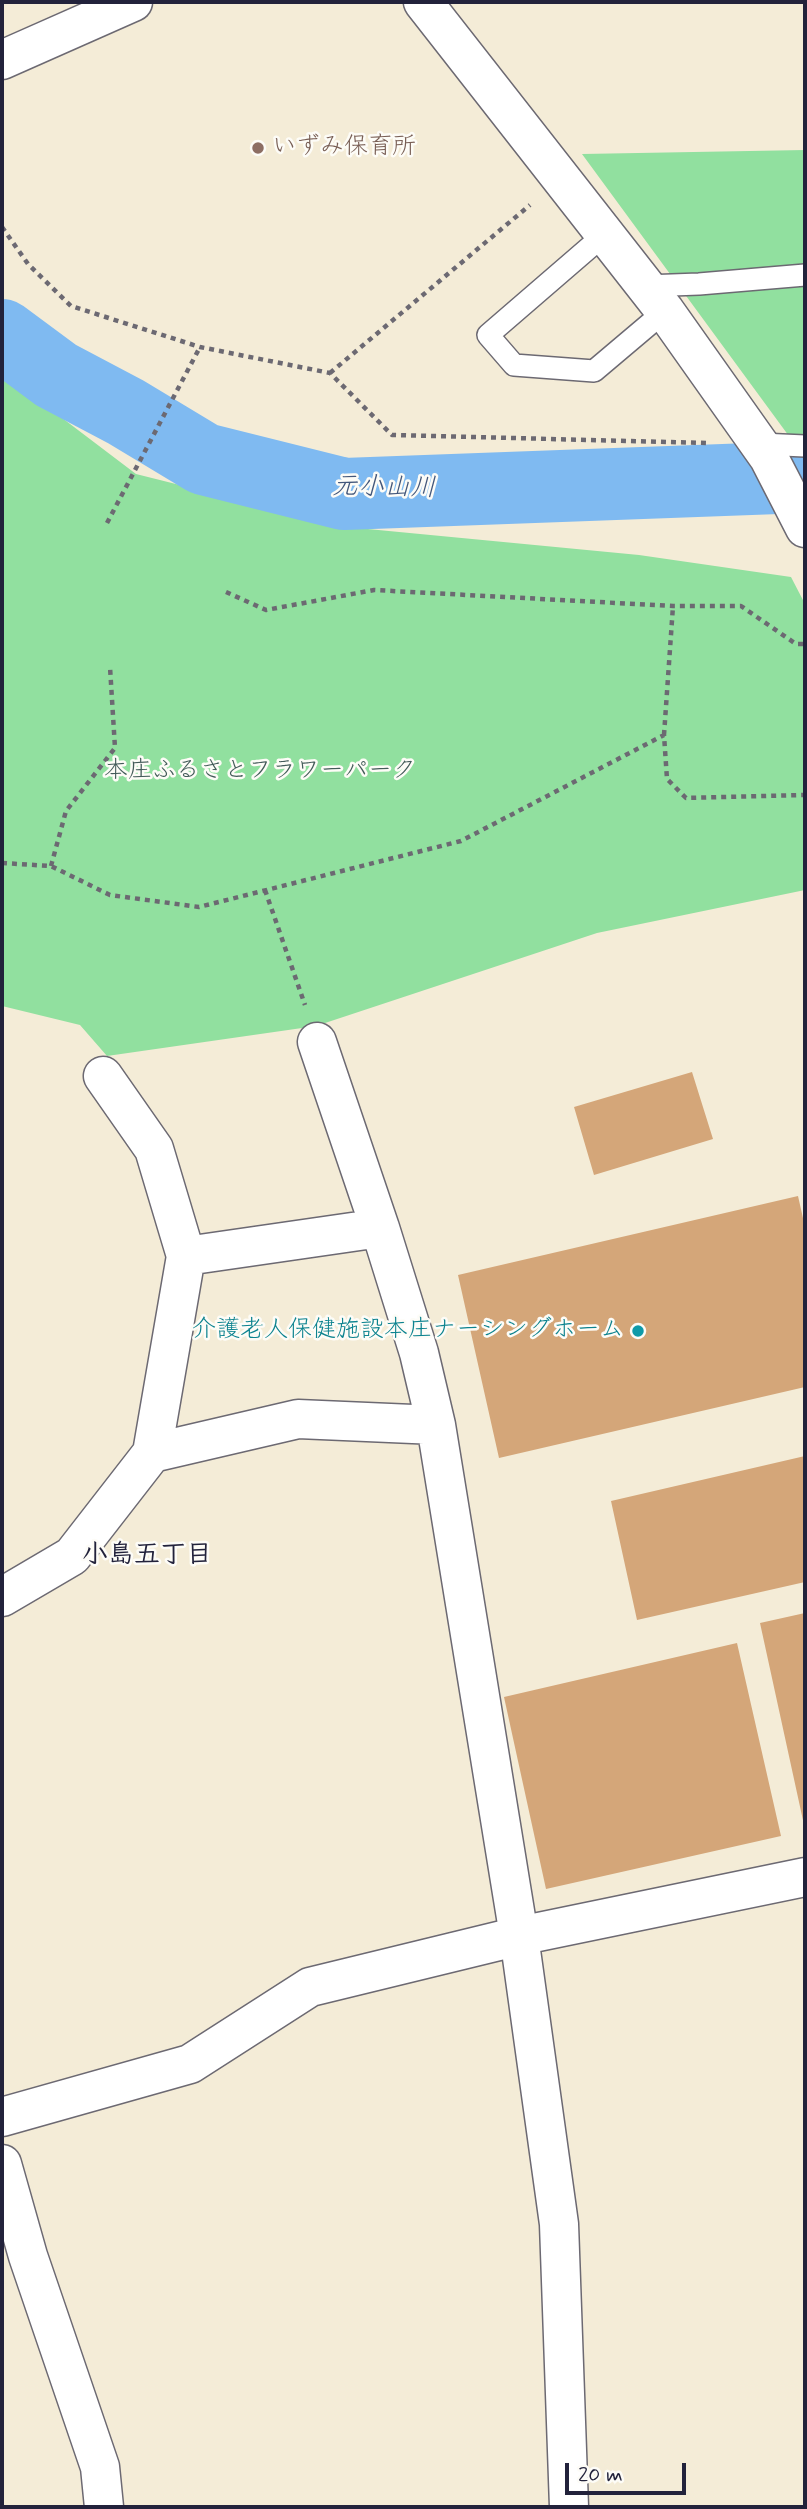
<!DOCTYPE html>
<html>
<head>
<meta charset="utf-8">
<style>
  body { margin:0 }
  #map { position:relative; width:807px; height:2509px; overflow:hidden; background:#f4ecd7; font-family:Mynerve,sans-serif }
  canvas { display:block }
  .frame { position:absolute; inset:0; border:4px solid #22223b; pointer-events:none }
  .scale { position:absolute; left:565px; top:2463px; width:121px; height:32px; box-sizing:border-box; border:4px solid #22223b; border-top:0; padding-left:9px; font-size:21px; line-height:24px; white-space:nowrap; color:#22223b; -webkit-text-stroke:5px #fdfcf7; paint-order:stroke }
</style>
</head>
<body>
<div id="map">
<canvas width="807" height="2509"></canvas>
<div class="frame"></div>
<div class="scale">20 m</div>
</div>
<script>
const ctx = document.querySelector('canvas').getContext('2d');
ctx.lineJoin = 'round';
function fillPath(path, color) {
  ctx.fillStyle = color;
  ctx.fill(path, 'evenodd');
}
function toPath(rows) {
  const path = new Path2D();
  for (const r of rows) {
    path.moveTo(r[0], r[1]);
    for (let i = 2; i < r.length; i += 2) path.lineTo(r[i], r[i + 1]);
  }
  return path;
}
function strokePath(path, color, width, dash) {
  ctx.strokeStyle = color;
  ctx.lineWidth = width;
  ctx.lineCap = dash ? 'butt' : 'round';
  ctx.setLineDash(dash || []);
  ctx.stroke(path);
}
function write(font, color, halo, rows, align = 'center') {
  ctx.font = font + ' Mynerve,"Klee One",sans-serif';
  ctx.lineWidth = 5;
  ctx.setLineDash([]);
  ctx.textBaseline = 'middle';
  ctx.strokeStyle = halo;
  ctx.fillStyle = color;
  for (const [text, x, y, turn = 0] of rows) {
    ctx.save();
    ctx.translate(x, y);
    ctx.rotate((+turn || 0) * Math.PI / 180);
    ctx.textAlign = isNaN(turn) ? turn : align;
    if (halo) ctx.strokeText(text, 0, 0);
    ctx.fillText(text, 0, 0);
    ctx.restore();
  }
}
fillPath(toPath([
  [805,150,805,458,582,154],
  [2,367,16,383,136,474,347,527,639,555,791,577,805,604,805,890,597,933,316,1026,107,1056,80,1025,2,1006]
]), '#91e09f');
strokePath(toPath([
  [2,335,56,375,126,412,204,459,344,494,805,477]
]), '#7fbaf1', 72);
fillPath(toPath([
  [692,1072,713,1139,594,1175,574,1107],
  [798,1196,805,1227,805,1387,499,1458,458,1275],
  [805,1456,805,1582,637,1620,611,1501],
  [805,1613,805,1825,804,1825,760,1623],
  [737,1643,781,1836,546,1889,504,1697]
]), '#d4a679');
const lane = toPath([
  [605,234,488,335,514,365,594,371,665,311],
  [645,286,699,284,805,275],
  [760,444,805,446]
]);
const street = toPath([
  [317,1042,380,1228,419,1353,436,1425,519,1936,559,2224,569,2507],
  [186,1256,380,1228],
  [152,1453,298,1419,436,1425],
  [2,1597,72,1556,152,1453,186,1256,154,1149,103,1076],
  [2,2117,190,2064,310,1987,519,1936,805,1877],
  [2,2164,28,2256,100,2467,104,2507]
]);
const secondary = toPath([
  [423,2,665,311,769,458,805,528]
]);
const highway = toPath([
  [2,60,133,2]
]);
strokePath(lane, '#6c6972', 24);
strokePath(street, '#6c6972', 41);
strokePath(secondary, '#6c6972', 41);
strokePath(highway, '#6c6972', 41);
strokePath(toPath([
  [2,227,28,264,71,306,200,347,330,373,392,435,710,443],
  [330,373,530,205],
  [107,523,200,347],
  [226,592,266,610,374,590,673,606,741,606,796,644,805,644],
  [664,735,673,606],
  [2,863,51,866,110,895,199,907,461,841,664,735,667,779,686,798,805,795],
  [51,866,66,811,115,748,110,667],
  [265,890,305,1005]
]), '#6c6972', 4.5, [5, 5]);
strokePath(lane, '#fff', 21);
strokePath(street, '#fff', 38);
strokePath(secondary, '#fff', 38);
strokePath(highway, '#fff', 38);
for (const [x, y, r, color] of [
  [258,148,7,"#8d6e63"],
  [638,1331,7,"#0f9aa8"]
]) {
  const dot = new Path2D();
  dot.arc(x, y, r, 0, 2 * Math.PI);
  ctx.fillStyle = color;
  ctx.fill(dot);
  strokePath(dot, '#fdfcf7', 2.5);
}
write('24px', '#785e54', '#fdfcf7', [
  ["いずみ保育所",272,148]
], 'left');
write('24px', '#435b59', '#fdfcf7', [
  ["本庄ふるさとフラワーパーク",260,772]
]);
write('24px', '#0d838f', '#fdfcf7', [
  ["介護老人保健施設本庄ナーシングホーム",624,1331]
], 'right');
write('italic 26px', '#43577b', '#fdfcf7', [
  ["元小山川",384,489,1]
]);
write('bold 26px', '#22223b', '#fdfcf7', [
  ["小島五丁目",147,1557]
]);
</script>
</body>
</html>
